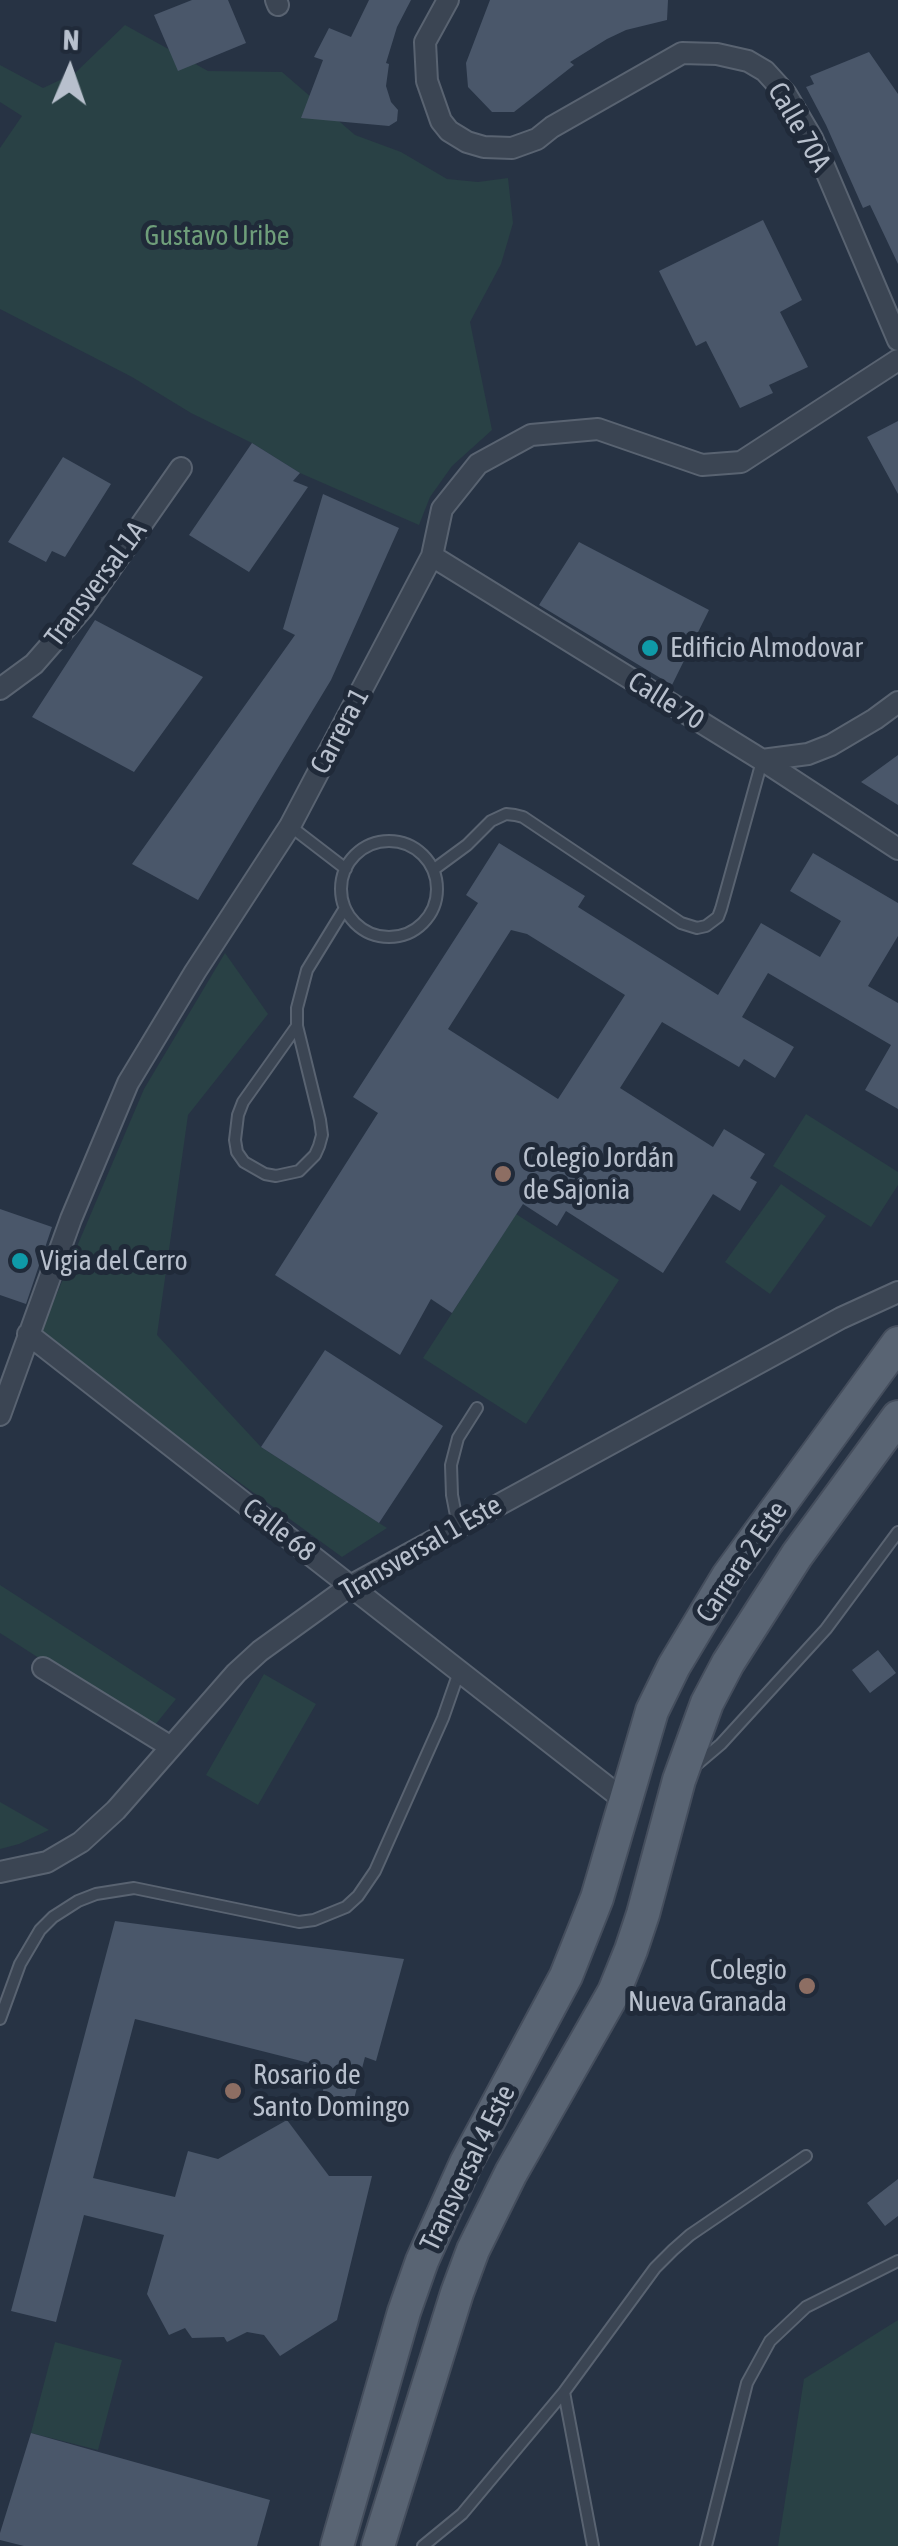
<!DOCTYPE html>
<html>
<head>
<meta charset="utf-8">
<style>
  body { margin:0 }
  #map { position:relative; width:898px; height:2546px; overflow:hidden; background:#273344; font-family:"Asap Condensed",sans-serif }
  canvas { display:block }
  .north { position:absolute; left:20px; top:20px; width:100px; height:100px; -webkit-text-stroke:8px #202a39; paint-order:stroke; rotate:2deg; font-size:28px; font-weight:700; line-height:40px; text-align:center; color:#b8c0cd }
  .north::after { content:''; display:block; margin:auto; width:35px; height:45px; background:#b8c0cd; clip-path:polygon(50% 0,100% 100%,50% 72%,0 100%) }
</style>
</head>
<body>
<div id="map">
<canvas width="898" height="2546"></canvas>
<div class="north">N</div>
</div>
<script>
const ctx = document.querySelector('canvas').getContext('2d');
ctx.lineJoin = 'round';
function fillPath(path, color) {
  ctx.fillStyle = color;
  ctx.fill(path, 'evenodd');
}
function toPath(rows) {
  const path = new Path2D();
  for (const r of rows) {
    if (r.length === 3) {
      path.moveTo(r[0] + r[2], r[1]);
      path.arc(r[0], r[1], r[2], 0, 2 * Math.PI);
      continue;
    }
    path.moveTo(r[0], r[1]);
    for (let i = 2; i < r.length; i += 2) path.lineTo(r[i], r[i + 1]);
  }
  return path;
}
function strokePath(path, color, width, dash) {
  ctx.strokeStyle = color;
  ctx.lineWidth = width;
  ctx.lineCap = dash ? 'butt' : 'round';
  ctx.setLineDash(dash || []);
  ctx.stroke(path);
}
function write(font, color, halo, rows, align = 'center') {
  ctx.font = font + ' "Asap Condensed",sans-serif';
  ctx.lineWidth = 10;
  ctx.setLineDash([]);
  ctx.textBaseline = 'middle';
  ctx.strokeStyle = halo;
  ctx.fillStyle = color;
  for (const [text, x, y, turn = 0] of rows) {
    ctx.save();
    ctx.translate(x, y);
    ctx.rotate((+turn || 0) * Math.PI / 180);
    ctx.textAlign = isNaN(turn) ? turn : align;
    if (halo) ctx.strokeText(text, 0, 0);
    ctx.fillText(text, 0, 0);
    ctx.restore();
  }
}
fillPath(toPath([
  [125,25,208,71,282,72,355,135,401,152,447,179,478,182,508,178,513,223,501,264,470,322,492,430,452,466,430,497,419,525,300,473,252,443,191,413,132,377,0,309,0,148,22,116,0,102,0,65,43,88,75,73],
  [225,953,268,1014,188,1115,157,1335,261,1447,387,1528,342,1557,155,1421,41,1331,144,1089],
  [806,1114,898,1172,898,1185,871,1227,773,1166],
  [781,1184,826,1216,770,1294,725,1262],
  [516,1214,619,1280,526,1424,423,1358],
  [0,1585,176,1699,151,1730,0,1633],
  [264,1674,316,1704,258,1805,206,1775],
  [0,1802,49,1830,19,1844,0,1849],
  [898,2320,898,2546,778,2546,804,2379],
  [55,2342,122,2360,98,2450,31,2433]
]), '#294145');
fillPath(toPath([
  [192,0,228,0,246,43,178,71,154,15],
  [369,0,411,0,397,27,386,63,389,64,386,86,391,102,398,110,397,121,389,126,301,118,323,60,314,57,329,28,351,37],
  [490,0,668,0,667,20,626,30,607,39,570,62,574,65,514,112,492,112,468,87,466,63],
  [869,52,898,94,898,264,870,205,863,208,826,125,806,87,814,84,810,76],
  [763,220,802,300,780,312,808,367,769,385,773,393,740,408,706,341,696,346,659,271],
  [898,421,898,494,867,437],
  [252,443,300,473,293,481,308,487,249,572,189,535],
  [63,457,111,484,65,557,52,551,46,562,8,542],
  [323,494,399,528,331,680,198,900,132,864,295,635,283,629],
  [579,542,709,610,672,685,539,605],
  [95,620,203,677,134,772,32,717],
  [898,755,898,805,861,782],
  [499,843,585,896,578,907,718,995,761,923,820,957,841,921,790,891,813,853,898,903,898,936,868,986,898,1003,898,1109,865,1090,891,1045,768,973,742,1017,794,1047,775,1078,744,1059,739,1067,662,1022,620,1088,713,1147,724,1129,765,1154,750,1178,757,1182,740,1211,713,1194,663,1273,566,1211,557,1226,523,1204,452,1313,431,1299,400,1355,275,1275,378,1113,353,1097,478,903,466,895],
  [511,930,527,934,625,995,558,1099,448,1029],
  [0,1209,52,1227,26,1304,0,1295],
  [325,1350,443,1426,379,1523,261,1447],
  [878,1650,896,1673,870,1693,852,1670],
  [115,1921,404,1959,376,2061,365,2057,349,2118,318,2109,329,2068,135,2019,93,2178,175,2197,188,2151,218,2159,287,2120,329,2176,372,2176,337,2320,280,2356,264,2335,247,2332,227,2342,224,2337,192,2338,185,2328,169,2335,147,2294,164,2235,84,2215,56,2322,11,2311],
  [898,2179,898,2216,885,2226,867,2203],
  [31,2433,270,2500,257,2546,24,2546,0,2540,0,2533]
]), '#4a576a');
const lane = toPath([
  [290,826,346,869],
  [389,889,48],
  [433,870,467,845,491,821,506,814,515,815,523,817,681,923,697,928,706,926,718,917,721,909,762,761],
  [297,1026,243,1102,238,1115,235,1140,237,1152,244,1162,265,1174,276,1176,299,1171,315,1155,319,1146,322,1135,320,1120,297,1026,297,1008,307,970,345,908],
  [458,1526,452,1495,451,1465,458,1438,477,1408],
  [695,1766,721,1744,826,1629,898,1532],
  [0,2019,20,1964,40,1930,53,1917,78,1901,96,1894,134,1888,299,1922,314,1920,346,1907,358,1896,375,1871,443,1718,459,1672],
  [564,2392,593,2546],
  [423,2546,462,2514,564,2392,655,2268,673,2250,690,2235,806,2156],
  [706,2546,747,2383,770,2341,806,2307,898,2261]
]);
const street = toPath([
  [276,0,278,5],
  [448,0,425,42,427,81,441,121,449,131,467,142,484,147,512,148,537,139,552,127,682,53,717,54,748,61,765,71,786,94,812,138,898,340],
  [432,556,762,760,898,849],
  [0,689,34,664,83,608,181,468],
  [762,760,808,754,831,745,875,719,898,702],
  [28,1334,624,1800],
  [0,1415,71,1219,128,1083,195,972,290,826,432,556,442,509,478,464,531,435,598,429,702,465,741,462,898,360],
  [43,1668,171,1747],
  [0,1872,47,1862,81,1842,116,1810,236,1673,260,1651,350,1586,841,1318,898,1292]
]);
const primary = toPath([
  [337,2546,404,2312,422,2261,466,2163,566,1976,597,1898,652,1711,674,1666,728,1576,898,1343],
  [378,2546,457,2293,473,2250,511,2173,614,1992,631,1950,643,1914,679,1780,707,1703,728,1663,797,1555,898,1417]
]);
strokePath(lane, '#596371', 14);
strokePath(street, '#596371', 24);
strokePath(primary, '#454e5d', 36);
strokePath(lane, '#3b4553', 10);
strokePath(street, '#3b4553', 20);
strokePath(primary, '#596473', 32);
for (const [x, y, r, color] of [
  [650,648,10,"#0f9aa8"],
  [503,1174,10,"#8d6e63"],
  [20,1261,10,"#0f9aa8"],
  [807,1986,10,"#8d6e63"],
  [233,2091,10,"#8d6e63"]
]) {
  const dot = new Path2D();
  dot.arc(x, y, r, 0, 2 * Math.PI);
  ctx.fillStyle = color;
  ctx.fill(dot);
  strokePath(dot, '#202a39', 4);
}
write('28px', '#b8c0cd', '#202a39', [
  ["Calle 70A",799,127,60],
  ["Transversal 1A",96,584,-53],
  ["Calle 70",666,701,32],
  ["Carrera 1",340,731,-62],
  ["Calle 68",279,1530,38],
  ["Transversal 1 Este",421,1548,-30],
  ["Carrera 2 Este",742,1562,-56],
  ["Transversal 4 Este",468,2168,-64]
]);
write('28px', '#6f9e7a', '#202a39', [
  ["Gustavo Uribe",217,236]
]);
write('28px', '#b8c0cd', '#202a39', [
  ["Edificio Almodovar",670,648],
  ["Colegio Jordán",523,1158],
  ["de Sajonia",523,1190],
  ["Vigia del Cerro",40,1261],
  ["Colegio",787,1970,"right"],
  ["Nueva Granada",787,2002,"right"],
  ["Rosario de",253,2075],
  ["Santo Domingo",253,2107]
], 'left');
</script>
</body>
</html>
